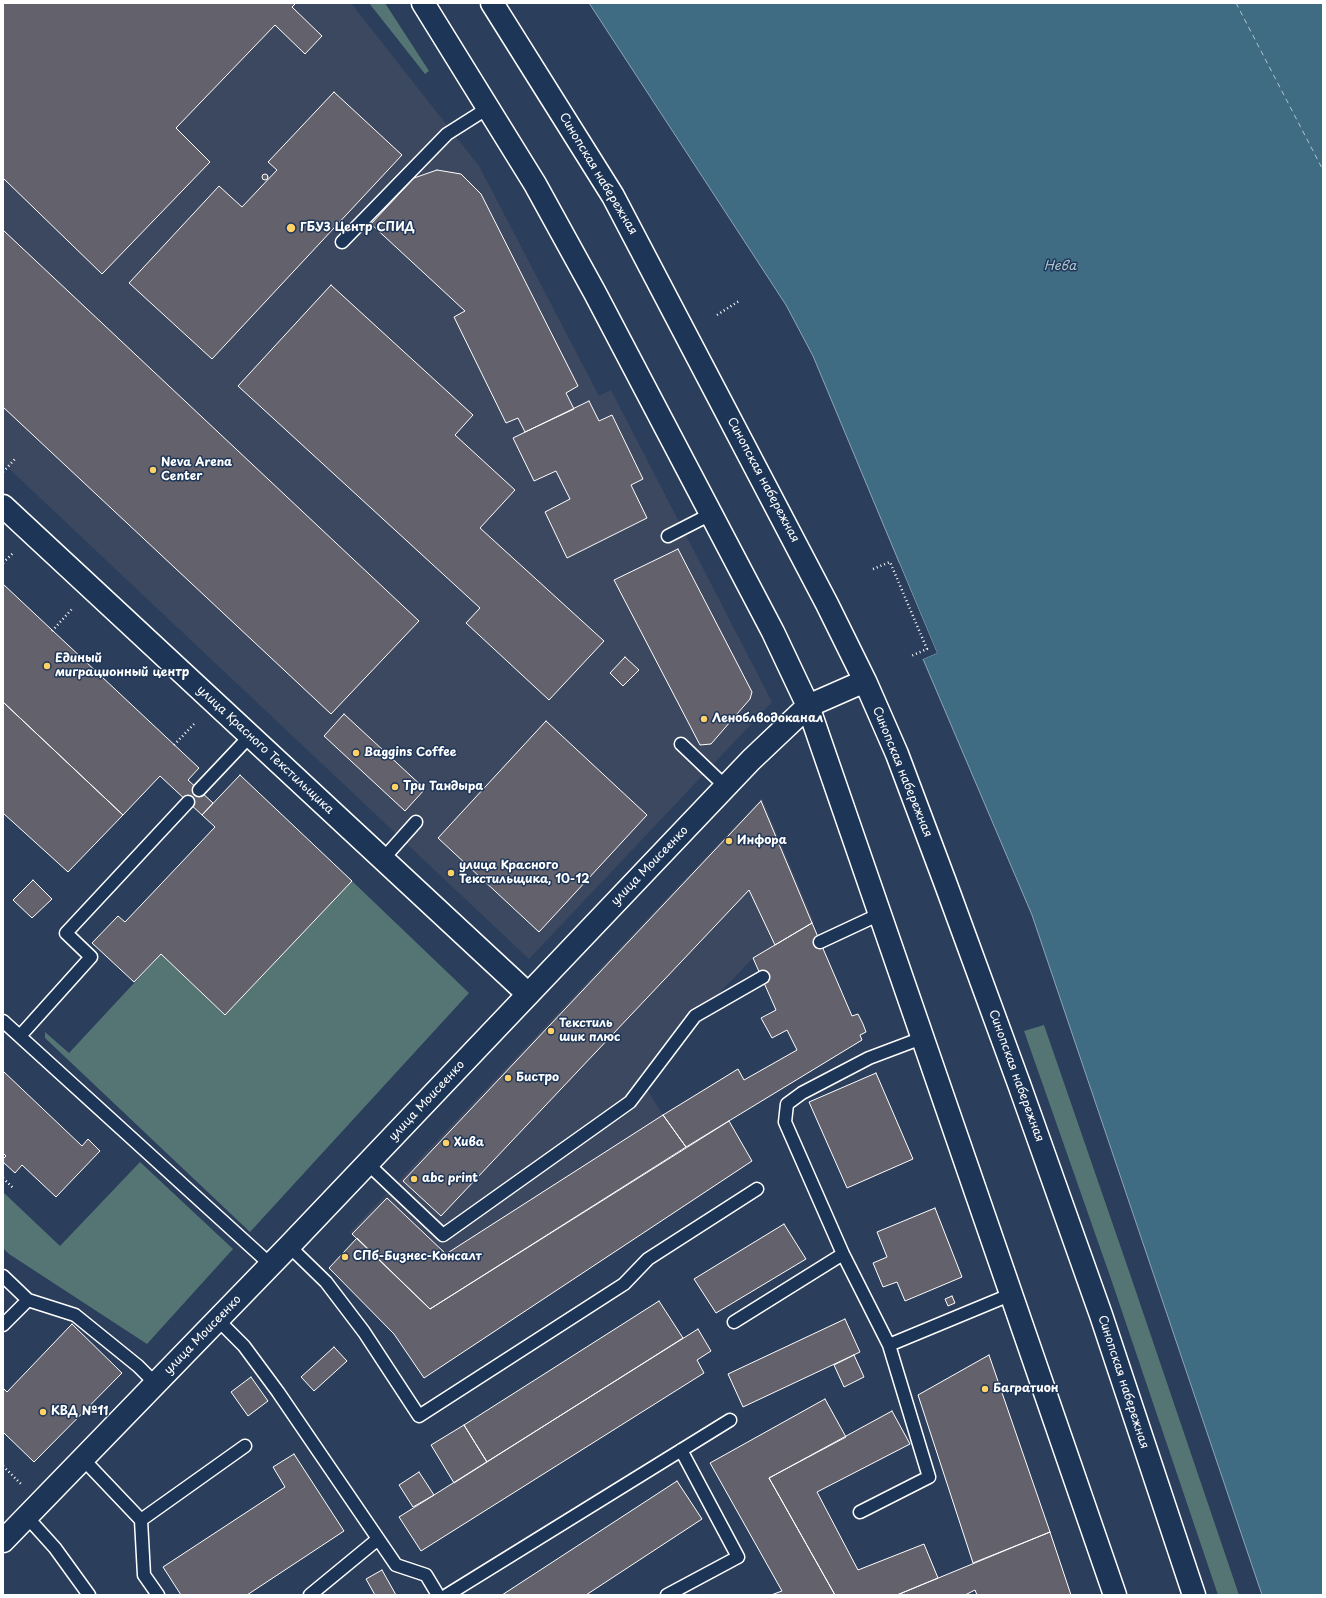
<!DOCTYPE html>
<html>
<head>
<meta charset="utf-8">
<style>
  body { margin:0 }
  #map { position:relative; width:1326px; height:1598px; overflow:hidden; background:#2b3e5b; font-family:"Playpen Sans",sans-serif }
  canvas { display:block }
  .frame { position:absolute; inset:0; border:4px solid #fff; pointer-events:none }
</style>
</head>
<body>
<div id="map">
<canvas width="1326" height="1598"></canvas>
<div class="frame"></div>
</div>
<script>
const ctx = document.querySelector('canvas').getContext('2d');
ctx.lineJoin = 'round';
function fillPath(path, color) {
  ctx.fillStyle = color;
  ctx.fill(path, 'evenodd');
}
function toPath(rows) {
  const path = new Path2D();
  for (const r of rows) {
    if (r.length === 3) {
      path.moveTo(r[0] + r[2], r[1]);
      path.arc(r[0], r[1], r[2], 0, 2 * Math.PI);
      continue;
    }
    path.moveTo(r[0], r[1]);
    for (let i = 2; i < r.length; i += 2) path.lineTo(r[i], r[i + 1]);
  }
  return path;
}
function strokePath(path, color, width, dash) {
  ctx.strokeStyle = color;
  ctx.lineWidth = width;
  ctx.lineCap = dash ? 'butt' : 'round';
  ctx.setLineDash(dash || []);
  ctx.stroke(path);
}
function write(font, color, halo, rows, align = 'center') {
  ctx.font = font + ' "Playpen Sans",sans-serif';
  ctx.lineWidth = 3;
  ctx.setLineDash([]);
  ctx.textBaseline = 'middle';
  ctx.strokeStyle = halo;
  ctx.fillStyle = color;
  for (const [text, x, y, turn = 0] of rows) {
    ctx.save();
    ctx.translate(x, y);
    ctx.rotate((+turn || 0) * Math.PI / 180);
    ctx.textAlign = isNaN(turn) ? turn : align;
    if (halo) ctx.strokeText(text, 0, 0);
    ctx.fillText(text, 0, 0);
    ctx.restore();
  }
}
fillPath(toPath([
  [3,3,351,3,479,166,599,396,611,390,772,702,529,959,3,463],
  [762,798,814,922,753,958,639,1077,663,1115,430,1309,350,1232]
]), '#3c4860');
fillPath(toPath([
  [369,3,385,3,429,71,425,74],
  [352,881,469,993,250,1232,45,1038,45,1032,69,1053,161,954,225,1015],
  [1044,1025,1130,1274,1239,1595,1218,1595,1111,1279,1024,1031],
  [140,1162,233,1249,147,1344,9,1254,3,1248,3,1192,60,1246]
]), '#547574');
const water = toPath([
  [589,3,1323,3,1323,1595,1262,1595,1032,915,923,659,937,653,813,356,786,305,589,3]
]);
fillPath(water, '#3f6b83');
strokePath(water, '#8ca6b5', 1);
fillPath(toPath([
  [899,563,937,653,923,659,922,658,934,652,897,564]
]), '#2b3e5b');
strokePath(toPath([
  [1236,3,1323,170]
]), '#b2c4cd', 1, [5, 4]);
const building = toPath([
  [3,3,296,3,292,7,322,36,305,54,275,25,176,128,210,162,102,274,3,178,3,3],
  [334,92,402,155,212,359,129,283,219,186,242,207,277,170,268,162,334,92],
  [437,170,461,174,481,194,578,386,566,393,574,409,525,432,518,418,506,423,454,317,465,311,371,224,414,178,437,170],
  [265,177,3],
  [3,230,419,621,331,714,3,407,3,230],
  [331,285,473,415,455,435,515,490,480,528,604,641,549,700,466,623,480,608,238,386,331,285],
  [589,401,599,421,612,415,643,479,631,485,647,518,567,558,545,512,570,499,556,471,534,481,513,438,589,401],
  [678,549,752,692,750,699,711,744,700,745,614,580,678,549],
  [3,584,199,768,188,780,213,803,202,815,160,776,123,815,3,702,3,584],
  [625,657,639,670,623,686,610,673,625,657],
  [3,702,123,815,68,872,3,813,3,702],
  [344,714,425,789,405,811,324,736,344,714],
  [546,721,647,815,539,932,438,838,546,721],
  [240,775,352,881,225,1015,161,954,134,982,92,943,118,916,125,922,215,827,202,815,240,775],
  [761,801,812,923,775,945,749,890,441,1216,403,1181,761,801],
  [33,880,52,899,32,918,13,900,33,880],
  [812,923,852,1016,858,1014,863,1024,866,1032,860,1035,862,1040,686,1147,663,1115,738,1069,744,1080,797,1050,787,1030,772,1038,761,1018,776,1010,753,958,812,923],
  [3,1071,82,1146,88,1139,100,1151,56,1197,22,1165,15,1173,3,1162,3,1159,6,1156,3,1153,3,1071],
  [876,1073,913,1159,847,1188,809,1102,876,1073],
  [663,1115,686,1147,430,1309,352,1234,387,1198,446,1254,663,1115],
  [729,1121,752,1161,424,1378,394,1334,329,1268,357,1238,430,1309,729,1121],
  [935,1208,962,1277,905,1301,897,1282,883,1287,873,1263,887,1257,877,1232,935,1208],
  [784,1224,806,1259,716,1313,694,1279,784,1224],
  [952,1296,955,1303,948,1306,945,1299,952,1296],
  [659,1301,683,1338,487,1462,464,1425,659,1301],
  [845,1319,860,1352,743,1407,728,1374,845,1319],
  [72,1324,122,1373,34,1462,3,1432,3,1388,7,1392,72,1324],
  [698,1329,711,1351,697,1360,704,1373,421,1551,399,1517,698,1329],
  [334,1347,347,1361,314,1391,301,1377,334,1347],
  [854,1355,864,1377,844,1387,834,1365,854,1355],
  [989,1355,1050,1532,973,1563,918,1395,989,1355],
  [251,1377,268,1401,248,1416,231,1392,251,1377],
  [825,1399,846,1437,769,1478,835,1595,771,1595,782,1591,710,1463,825,1399],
  [892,1411,910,1444,817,1492,858,1570,924,1544,938,1578,897,1595,835,1595,769,1478,892,1411],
  [464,1425,487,1462,454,1483,431,1445,464,1425],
  [294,1454,344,1531,247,1595,181,1595,163,1567,285,1487,273,1467,294,1454],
  [419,1472,434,1495,413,1507,399,1485,419,1472],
  [677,1481,702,1519,586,1595,502,1595,677,1481],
  [1050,1532,1071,1595,977,1595,975,1590,965,1595,897,1595,1050,1532],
  [382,1570,396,1595,375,1595,366,1579,382,1570]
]);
fillPath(building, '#62616c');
strokePath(building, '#fff', 1);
const lane = toPath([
  [342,242,447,134,488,108],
  [668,536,711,514],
  [681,744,726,787],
  [199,790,250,736],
  [383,859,416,822],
  [820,942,880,914],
  [3,1021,271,1265],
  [20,1036,91,957,66,933,188,802],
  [922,1038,869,1058,802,1093,787,1104,785,1122,843,1254,889,1345,1012,1294],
  [368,1164,443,1235,630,1102,695,1016,763,977],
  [289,1246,326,1282,364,1332,419,1416,624,1284,648,1259,757,1189],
  [3,1276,28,1300],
  [218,1320,244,1346,278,1392,396,1565,426,1575,438,1595],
  [734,1322,843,1254],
  [3,1325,28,1300,75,1315,138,1366,156,1384],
  [83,1459,141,1520,245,1446],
  [860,1512,929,1477,889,1345],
  [27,1517,55,1548,89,1595],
  [141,1520,144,1575,158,1595],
  [310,1595,378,1539],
  [447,1595,730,1420],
  [667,1595,738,1557,681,1450]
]);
const street = toPath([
  [3,506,528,994]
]);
const secondary = toPath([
  [423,3,535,184,595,293,773,632,808,706,1115,1595],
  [492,3,613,196,827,604,865,681,897,754,945,882,1019,1084,1101,1315,1194,1595],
  [3,1541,289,1246,751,760,808,706,865,681]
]);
strokePath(lane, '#fff', 15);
strokePath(street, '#fff', 25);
strokePath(secondary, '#fff', 25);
strokePath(toPath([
  [717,315,739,301],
  [3,472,15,459],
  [3,563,13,553],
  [873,569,890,562,927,649,911,656],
  [52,631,72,609],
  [174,745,194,724],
  [3,1178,13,1188],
  [3,1466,21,1484]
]), '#fff', 2.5, [1, 3]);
strokePath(lane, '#1d3557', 12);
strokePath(street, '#1d3557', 22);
strokePath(secondary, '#1d3557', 22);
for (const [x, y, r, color] of [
  [291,228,5,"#ffd166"],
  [153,470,4,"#ffd166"],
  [47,666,4,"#ffd166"],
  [704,719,4,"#ffd166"],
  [356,753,4,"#ffd166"],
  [395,787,4,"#ffd166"],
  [729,841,4,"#ffd166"],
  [451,873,4,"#ffd166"],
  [551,1031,4,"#ffd166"],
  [508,1078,4,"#ffd166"],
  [446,1143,4,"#ffd166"],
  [414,1179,4,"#ffd166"],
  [345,1257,4,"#ffd166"],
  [985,1389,4,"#ffd166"],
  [43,1412,4,"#ffd166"]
]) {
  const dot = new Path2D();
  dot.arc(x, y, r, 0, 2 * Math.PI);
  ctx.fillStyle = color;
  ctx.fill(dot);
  strokePath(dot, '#1d3557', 1.5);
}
write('12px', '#fff', '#1d3557', [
  ["Синопская набережная",598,174,59],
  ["Синопская набережная",763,480,62],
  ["улица Красного Текстильщика",265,750,43],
  ["Синопская набережная",902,772,68],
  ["улица Моисеенко",650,866,-46],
  ["Синопская набережная",1016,1076,70],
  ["улица Моисеенко",427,1101,-47],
  ["улица Моисеенко",203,1335,-46],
  ["Синопская набережная",1123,1382,72]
]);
write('bold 12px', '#fff', '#1d3557', [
  ["ГБУЗ Центр СПИД",300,228],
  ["Neva Arena",161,463],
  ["Center",161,477],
  ["Единый",55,659],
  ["миграционный центр",55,673],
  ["Леноблводоканал",712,719],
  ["Baggins Coffee",364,753],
  ["Три Тандыра",403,787],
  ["Инфора",737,841],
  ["улица Красного",459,866],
  ["Текстильщика, 10-12",459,880],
  ["Текстиль",559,1024],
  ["шик плюс",559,1038],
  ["Бистро",516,1078],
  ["Хива",454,1143],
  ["abc print",422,1179],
  ["СПб-Бизнес-Консалт",353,1257],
  ["Багратион",993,1389],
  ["КВД №11",51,1412]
], 'left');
write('italic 13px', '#b2c4cd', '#1d3557', [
  ["Нева",1060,266]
]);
</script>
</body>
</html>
